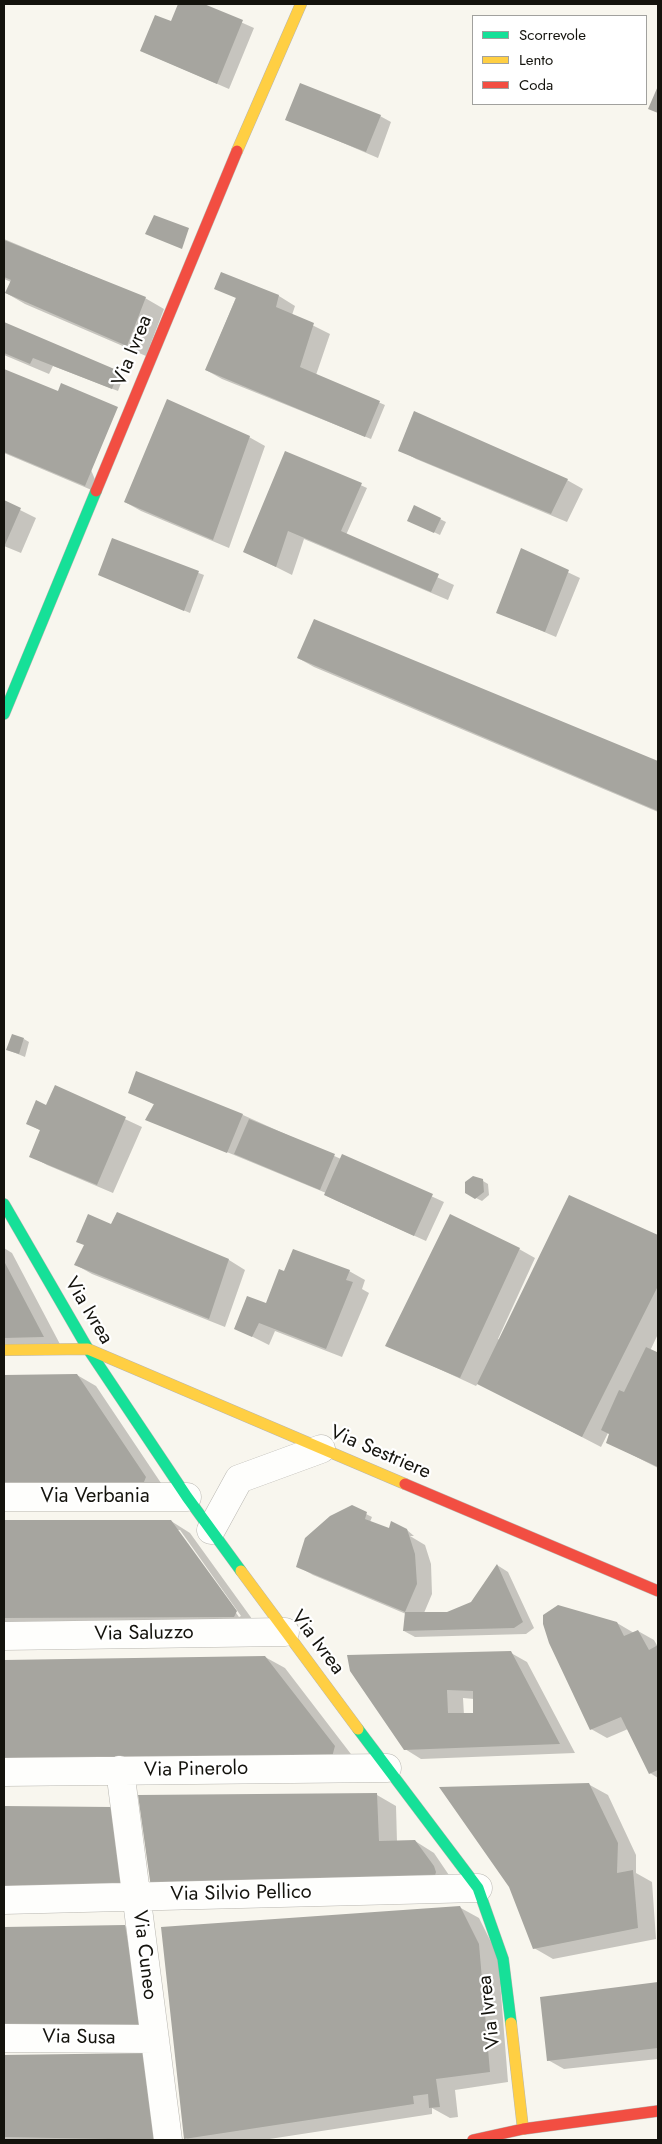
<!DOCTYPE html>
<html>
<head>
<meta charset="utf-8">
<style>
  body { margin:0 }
  #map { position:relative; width:662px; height:2144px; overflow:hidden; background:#f8f6ee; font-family:Jost,sans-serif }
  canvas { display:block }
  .frame { position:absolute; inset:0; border:5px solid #14130d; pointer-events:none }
  .legend { position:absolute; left:472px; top:15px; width:175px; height:90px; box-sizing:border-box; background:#fff; border:1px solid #a1a19e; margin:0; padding:6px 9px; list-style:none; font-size:15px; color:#14130d }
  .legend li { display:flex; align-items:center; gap:10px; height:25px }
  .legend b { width:25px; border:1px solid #a1a19e }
</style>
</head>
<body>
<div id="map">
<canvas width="662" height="2144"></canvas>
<div class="frame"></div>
<ul class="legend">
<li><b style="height:6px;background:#16e098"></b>Scorrevole</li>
<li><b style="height:6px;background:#ffcf43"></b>Lento</li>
<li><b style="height:6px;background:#f24e42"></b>Coda</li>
</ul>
</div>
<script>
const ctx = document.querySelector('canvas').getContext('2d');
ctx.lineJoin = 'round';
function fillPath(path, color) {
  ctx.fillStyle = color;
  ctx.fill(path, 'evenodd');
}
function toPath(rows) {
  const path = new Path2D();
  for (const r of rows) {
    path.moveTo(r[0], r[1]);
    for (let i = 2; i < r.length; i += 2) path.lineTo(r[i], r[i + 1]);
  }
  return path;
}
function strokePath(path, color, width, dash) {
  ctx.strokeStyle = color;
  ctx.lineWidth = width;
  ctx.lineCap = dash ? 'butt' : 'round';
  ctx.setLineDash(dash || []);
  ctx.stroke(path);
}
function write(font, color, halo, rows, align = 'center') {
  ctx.font = font + ' Jost,sans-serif';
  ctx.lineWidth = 4.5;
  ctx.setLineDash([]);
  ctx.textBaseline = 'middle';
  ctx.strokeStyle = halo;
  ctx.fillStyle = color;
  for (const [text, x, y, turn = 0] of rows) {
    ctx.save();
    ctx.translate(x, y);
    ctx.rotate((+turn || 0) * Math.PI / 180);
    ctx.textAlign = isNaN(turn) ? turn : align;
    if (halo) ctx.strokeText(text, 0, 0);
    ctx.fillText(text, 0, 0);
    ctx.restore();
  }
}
fillPath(toPath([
  [179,4,200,4,254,28,229,89,141,51,172,22],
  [380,116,391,122,378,158,287,119],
  [4,239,145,298,164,309,146,356,25,304,6,293,11,282,4,279],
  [242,283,279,296,295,306,292,315,330,334,316,375,385,405,371,439,222,379,206,370],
  [4,323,124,375,118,391,53,366,49,374,4,355],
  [4,370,59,393,101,494,4,453],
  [249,437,265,446,229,548,141,511,125,502],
  [400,450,567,480,583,489,567,522,416,459],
  [323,468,367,488,346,535,454,585,448,600,304,539,292,575,244,551],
  [4,502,36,518,21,553,4,546],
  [440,519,446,522,440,535,413,522],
  [112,540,204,575,190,613,100,575],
  [521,550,580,578,556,637,497,612],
  [315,621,658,763,658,812,314,667,298,658],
  [24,1039,29,1042,25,1057,8,1050],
  [137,1073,243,1115,341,1159,343,1156,444,1202,426,1241,337,1201,325,1195,326,1193,147,1119,155,1105,129,1092],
  [56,1087,142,1127,113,1193,47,1165,31,1156,41,1131,27,1123,47,1106],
  [483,1181,488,1184,489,1195,482,1201,466,1193],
  [570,1197,658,1236,658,1334,650,1351,657,1354,658,1352,658,1468,607,1442,611,1434,608,1433,601,1447,478,1383,476,1386,387,1345,519,1249,535,1258,498,1339,500,1340],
  [117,1213,229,1260,245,1270,225,1327,92,1274,76,1265,111,1225],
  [4,1248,12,1253,62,1348,4,1348],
  [349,1271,365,1280,362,1289,369,1293,342,1357,275,1331,269,1345,235,1328,266,1305,285,1273],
  [77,1375,96,1386,165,1489,4,1492,4,1376],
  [366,1514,372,1517,370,1522,390,1529,407,1530,414,1536,410,1536,425,1545,431,1564,432,1594,424,1613,447,1613,472,1603,497,1565,508,1572,534,1628,526,1634,415,1637,404,1631,406,1614,313,1575,297,1566],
  [171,1521,190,1533,255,1623,4,1629,4,1522],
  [177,1530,180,1530,241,1616,239,1617],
  [617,1623,634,1633,638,1631,654,1640,658,1647,658,1778,650,1773,628,1729,607,1738,591,1729],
  [511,1653,527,1662,575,1753,421,1759,405,1749,348,1656],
  [463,1698,474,1699,474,1715,464,1715],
  [265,1657,285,1668,354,1758,4,1771,4,1661],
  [588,1784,608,1795,636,1855,636,1873,652,1882,656,1939,553,1959,534,1948],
  [377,1795,396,1806,397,1842,415,1841,434,1853,455,1884,172,1905],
  [4,1807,112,1808,4,1908],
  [459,1907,479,1918,498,1956,508,2082,455,2090,458,2117,450,2118,432,2108,432,2114,263,2140,189,2140,186,2138],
  [125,1926,144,1937,161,2038,4,2037,4,1928],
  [658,1984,658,2059,564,2069,548,2060,542,1998],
  [145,2054,176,2140,4,2140,4,2056]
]), '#0003');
fillPath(toPath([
  [178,4,204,4,243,20,217,84,140,51,155,15,171,21],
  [300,83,381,115,366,152,285,120],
  [658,86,658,113,648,109],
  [154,215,189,228,182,249,145,234],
  [4,240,146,297,127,346,5,293,11,280,4,277],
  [221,272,279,295,276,307,314,323,300,367,380,401,365,437,205,370,236,298,214,289],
  [4,322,119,371,112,389,33,358,30,364,4,353],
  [4,369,58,391,61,383,118,407,85,486,4,452],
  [167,399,250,436,213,540,124,502],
  [414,411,568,479,551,514,398,451],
  [285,451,362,483,341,531,439,574,431,592,288,531,276,567,243,552],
  [4,500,21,508,4,547],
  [414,505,441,518,434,533,407,521],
  [112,538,199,571,184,611,98,575],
  [521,548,569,570,545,632,496,613],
  [314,619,658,761,658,811,297,658],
  [12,1034,24,1038,19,1054,6,1050],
  [136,1071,243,1114,227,1153,145,1120,154,1104,128,1093],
  [55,1085,126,1117,97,1185,29,1157,40,1130,26,1124,36,1100,46,1105],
  [249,1119,335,1154,320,1190,234,1154],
  [342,1154,433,1194,414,1236,324,1195],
  [473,1176,483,1179,484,1192,475,1199,465,1193,465,1182],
  [569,1195,658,1235,658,1286,582,1437,477,1384],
  [117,1212,229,1259,209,1319,74,1265,84,1245,76,1242,88,1214,111,1224],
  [450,1214,520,1248,460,1378,385,1346],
  [293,1249,350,1270,346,1280,353,1282,326,1349,259,1323,252,1337,234,1329,247,1296,266,1303,279,1269,284,1271],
  [4,1261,44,1337,4,1338],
  [646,1347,657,1352,658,1349,658,1467,606,1443,609,1434,601,1430,619,1390,624,1392],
  [77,1374,146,1477,144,1482,4,1482,4,1375],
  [352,1505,367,1512,365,1519,389,1528,391,1521,407,1529,415,1554,417,1584,405,1612,296,1567,305,1538,330,1516],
  [4,1520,171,1520,237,1611,234,1617,4,1618],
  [497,1564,523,1622,514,1628,403,1631,405,1612,447,1612,471,1602],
  [558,1605,617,1622,624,1636,638,1630,649,1650,658,1645,658,1770,649,1774,621,1717,590,1730,549,1643,543,1624,543,1615],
  [511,1651,560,1744,404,1750,350,1671,347,1655],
  [447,1690,473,1691,473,1713,448,1713],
  [265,1656,335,1746,332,1757,4,1760,4,1660],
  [589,1783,618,1843,617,1873,633,1870,638,1928,533,1949,509,1887,439,1787],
  [377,1793,379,1841,415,1840,434,1866,436,1872,434,1879,152,1895,138,1795],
  [4,1806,112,1807,123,1894,4,1897],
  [460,1906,479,1944,490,2072,436,2079,440,2107,429,2108,428,2094,413,2096,414,2104,184,2139,161,1927],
  [125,1925,143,2027,4,2026,4,1927],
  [658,1982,658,2048,547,2061,540,1997],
  [146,2053,159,2140,4,2137,4,2055]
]), '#a6a59f');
const street = toPath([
  [4,1497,187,1497],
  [211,1530,239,1479,321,1449],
  [4,1636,285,1632],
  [120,1770,168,2140],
  [4,1772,387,1768],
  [4,1900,478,1888],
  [4,2038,155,2039]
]);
const fast = toPath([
  [4,714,96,491],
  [4,1204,88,1349,187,1497,241,1571],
  [358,1729,478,1888,503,1959,511,2023]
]);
const slow = toPath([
  [237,151,301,4],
  [4,1350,88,1349,405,1484],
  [241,1571,358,1729],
  [511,2023,523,2129]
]);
const jam = toPath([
  [96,491,237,151],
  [405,1484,658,1591],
  [473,2140,523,2129,658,2111]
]);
strokePath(street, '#b8b6b0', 29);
strokePath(fast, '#b8b6b0', 12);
strokePath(slow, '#b8b6b0', 12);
strokePath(jam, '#b8b6b0', 12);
strokePath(street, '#fefefc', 28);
strokePath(fast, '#16e098', 11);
strokePath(slow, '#ffcf43', 11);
strokePath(jam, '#f24e42', 11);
write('20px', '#14130d', '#fff', [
  ["Via Ivrea",133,351,-68],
  ["Via Ivrea",88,1311,59],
  ["Via Sestriere",380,1453,23],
  ["Via Verbania",95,1497],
  ["Via Saluzzo",144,1634,-1],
  ["Via Ivrea",317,1643,53],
  ["Via Pinerolo",196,1770,-1],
  ["Via Silvio Pellico",241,1894,-1],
  ["Via Cuneo",144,1955,83],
  ["Via Ivrea",490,2012,-97],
  ["Via Susa",79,2038,1]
]);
</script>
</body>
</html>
